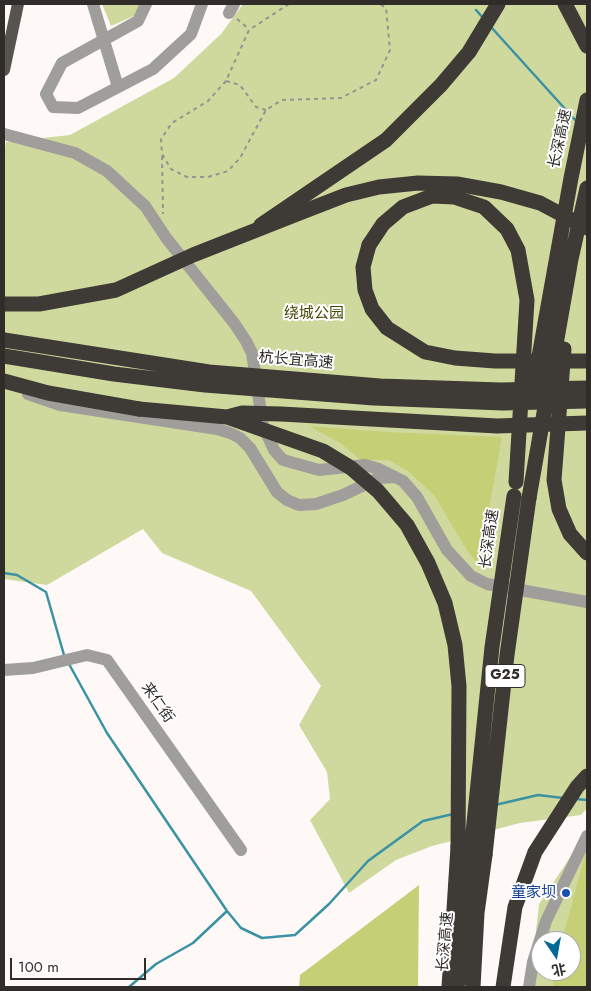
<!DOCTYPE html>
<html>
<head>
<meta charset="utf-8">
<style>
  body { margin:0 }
  #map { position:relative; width:591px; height:991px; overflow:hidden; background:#fef9f7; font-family:Jost,"Noto Sans SC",sans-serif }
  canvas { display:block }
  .frame { position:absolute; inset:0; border:5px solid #2f2c2a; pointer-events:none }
  .north { position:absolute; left:531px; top:931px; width:50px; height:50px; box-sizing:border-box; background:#fff; border:1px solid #acabaa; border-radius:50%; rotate:168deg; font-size:14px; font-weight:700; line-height:20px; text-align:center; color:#2f2c2a }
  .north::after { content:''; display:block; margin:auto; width:18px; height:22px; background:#006997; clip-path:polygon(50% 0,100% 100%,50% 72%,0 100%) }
  .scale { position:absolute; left:10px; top:958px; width:136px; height:22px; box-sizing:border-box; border:2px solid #2f2c2a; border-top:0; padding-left:6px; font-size:15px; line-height:18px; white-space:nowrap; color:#2f2c2a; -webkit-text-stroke:4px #fff; paint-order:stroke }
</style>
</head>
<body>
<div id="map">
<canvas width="591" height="991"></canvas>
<div class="frame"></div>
<div class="north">北</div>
<div class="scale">100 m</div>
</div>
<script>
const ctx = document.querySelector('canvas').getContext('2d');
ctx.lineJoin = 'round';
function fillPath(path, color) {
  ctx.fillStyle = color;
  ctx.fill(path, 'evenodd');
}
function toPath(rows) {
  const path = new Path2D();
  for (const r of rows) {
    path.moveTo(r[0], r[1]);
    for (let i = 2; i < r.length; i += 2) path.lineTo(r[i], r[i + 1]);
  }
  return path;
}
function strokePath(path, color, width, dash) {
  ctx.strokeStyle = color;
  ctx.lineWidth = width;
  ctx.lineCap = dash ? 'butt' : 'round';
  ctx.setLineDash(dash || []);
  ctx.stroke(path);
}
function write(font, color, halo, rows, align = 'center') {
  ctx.font = font + ' Jost,"Noto Sans SC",sans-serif';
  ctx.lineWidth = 4;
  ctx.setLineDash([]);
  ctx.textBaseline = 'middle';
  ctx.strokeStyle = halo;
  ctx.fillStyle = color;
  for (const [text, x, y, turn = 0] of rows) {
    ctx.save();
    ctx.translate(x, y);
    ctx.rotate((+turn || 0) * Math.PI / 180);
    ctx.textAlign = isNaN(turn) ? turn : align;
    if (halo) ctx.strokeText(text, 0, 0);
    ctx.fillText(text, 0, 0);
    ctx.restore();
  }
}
fillPath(toPath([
  [102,4,141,4,134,16,111,26],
  [243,4,587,4,587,808,581,815,520,823,432,846,396,860,349,893,310,820,330,799,327,772,299,725,321,686,251,591,162,553,143,529,47,585,4,579,4,151,6,142,70,135,174,78,221,34],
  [587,832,587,987,530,987,539,904],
  [541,941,571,941,571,971,541,971]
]), '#d0d99d');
fillPath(toPath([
  [309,426,387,432,502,437,479,565,468,552,434,495,408,471,389,460,361,460,340,443],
  [587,847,587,987,553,987,554,971,571,971,571,941,562,941],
  [419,885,418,987,299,987,300,975]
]), '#c4cf76');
strokePath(toPath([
  [476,10,484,19],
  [491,27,576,121],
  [4,573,17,575,46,592,64,655],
  [69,664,107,733,227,911,241,928,262,938,295,935,329,904,368,861,423,821,453,814],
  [576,799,587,800],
  [495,805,538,795,563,798],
  [129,987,156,964,193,943,227,911]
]), '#3b92a3', 2.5);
strokePath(toPath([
  [237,19,249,29],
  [226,81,208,101,172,123,161,139,162,154,171,169,187,177,208,177,228,171,240,158,266,110,282,100,341,98,376,80,390,50,386,8,380,4],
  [266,110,256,107,240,85,226,81,249,30,289,4],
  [162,156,163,214]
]), '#979391', 2, [4, 4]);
strokePath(toPath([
  [93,4,118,87],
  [146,4,138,21,62,63,46,94,53,107,78,108,153,69,191,34,202,4],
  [229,13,234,4],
  [4,134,75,153,107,171,145,206,167,239,234,323,246,341,252,353,263,426,274,450,283,460,319,470,365,465,379,469,403,481,417,497,447,550,471,576,487,584,587,602],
  [28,394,60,405,217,429,230,433,240,438,250,448,277,492,287,500,299,505,316,504,343,495,379,478,395,477],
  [4,670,33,668,87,655,107,660,241,850],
  [529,987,533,962,546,921,587,836]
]), '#a09e9b', 12);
strokePath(toPath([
  [4,70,18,4]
]), '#57534f', 12);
strokePath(toPath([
  [565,4,587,46],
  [261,225,386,140,441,85,469,52,498,4],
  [369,245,383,224,403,207,432,196,454,197,484,207,507,229,518,250,527,300,516,482],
  [564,349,554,480,559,509,570,534,587,553],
  [4,381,48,393,139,409],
  [531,401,571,178,587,100],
  [529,498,571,259,587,188],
  [460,980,471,852],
  [449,987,458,847],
  [473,987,477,913,485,855],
  [503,987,515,907,535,852,577,787,587,776]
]), '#3e3a35', 15);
strokePath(toPath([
  [369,245,363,267,365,290,372,309,387,328,425,352,455,358,495,361,587,361],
  [4,304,39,304,116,290,193,255,297,214,346,195,379,187,418,183,457,184,501,192,540,203,587,228],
  [4,340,209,372,380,386,501,390,587,388],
  [4,356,114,374,205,385,374,398,503,403,587,401],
  [139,409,227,417,242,413,281,414,497,426,587,423],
  [227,417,323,451,351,468,378,491,407,525,428,563,445,603,455,645,459,686,458,847],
  [471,852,492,647,514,496],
  [485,855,507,655,529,498]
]), '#3e3a35', 15);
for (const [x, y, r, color] of [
  [566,893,5,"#1a4fb4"]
]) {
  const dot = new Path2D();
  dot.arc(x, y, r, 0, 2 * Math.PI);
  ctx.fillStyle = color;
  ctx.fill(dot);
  strokePath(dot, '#fff', 2);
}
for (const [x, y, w] of [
  [505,676,40]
]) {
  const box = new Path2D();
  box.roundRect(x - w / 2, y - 11.5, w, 23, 4);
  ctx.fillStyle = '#fff';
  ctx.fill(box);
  strokePath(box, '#2f2c2a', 1);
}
write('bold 14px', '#2f2c2a', null, [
  ["G25",505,676]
]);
write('15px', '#2f2c2a', '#fff', [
  ["长深高速",561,139,-78],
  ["杭长宜高速",296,361,5],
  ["长深高速",490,539,-82],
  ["来仁街",157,703,55],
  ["长深高速",446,942,-85]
]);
write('15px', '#444903', '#fff', [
  ["绕城公园",314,314]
]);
write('15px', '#164399', '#fff', [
  ["童家坝",556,893]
], 'right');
</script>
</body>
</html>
